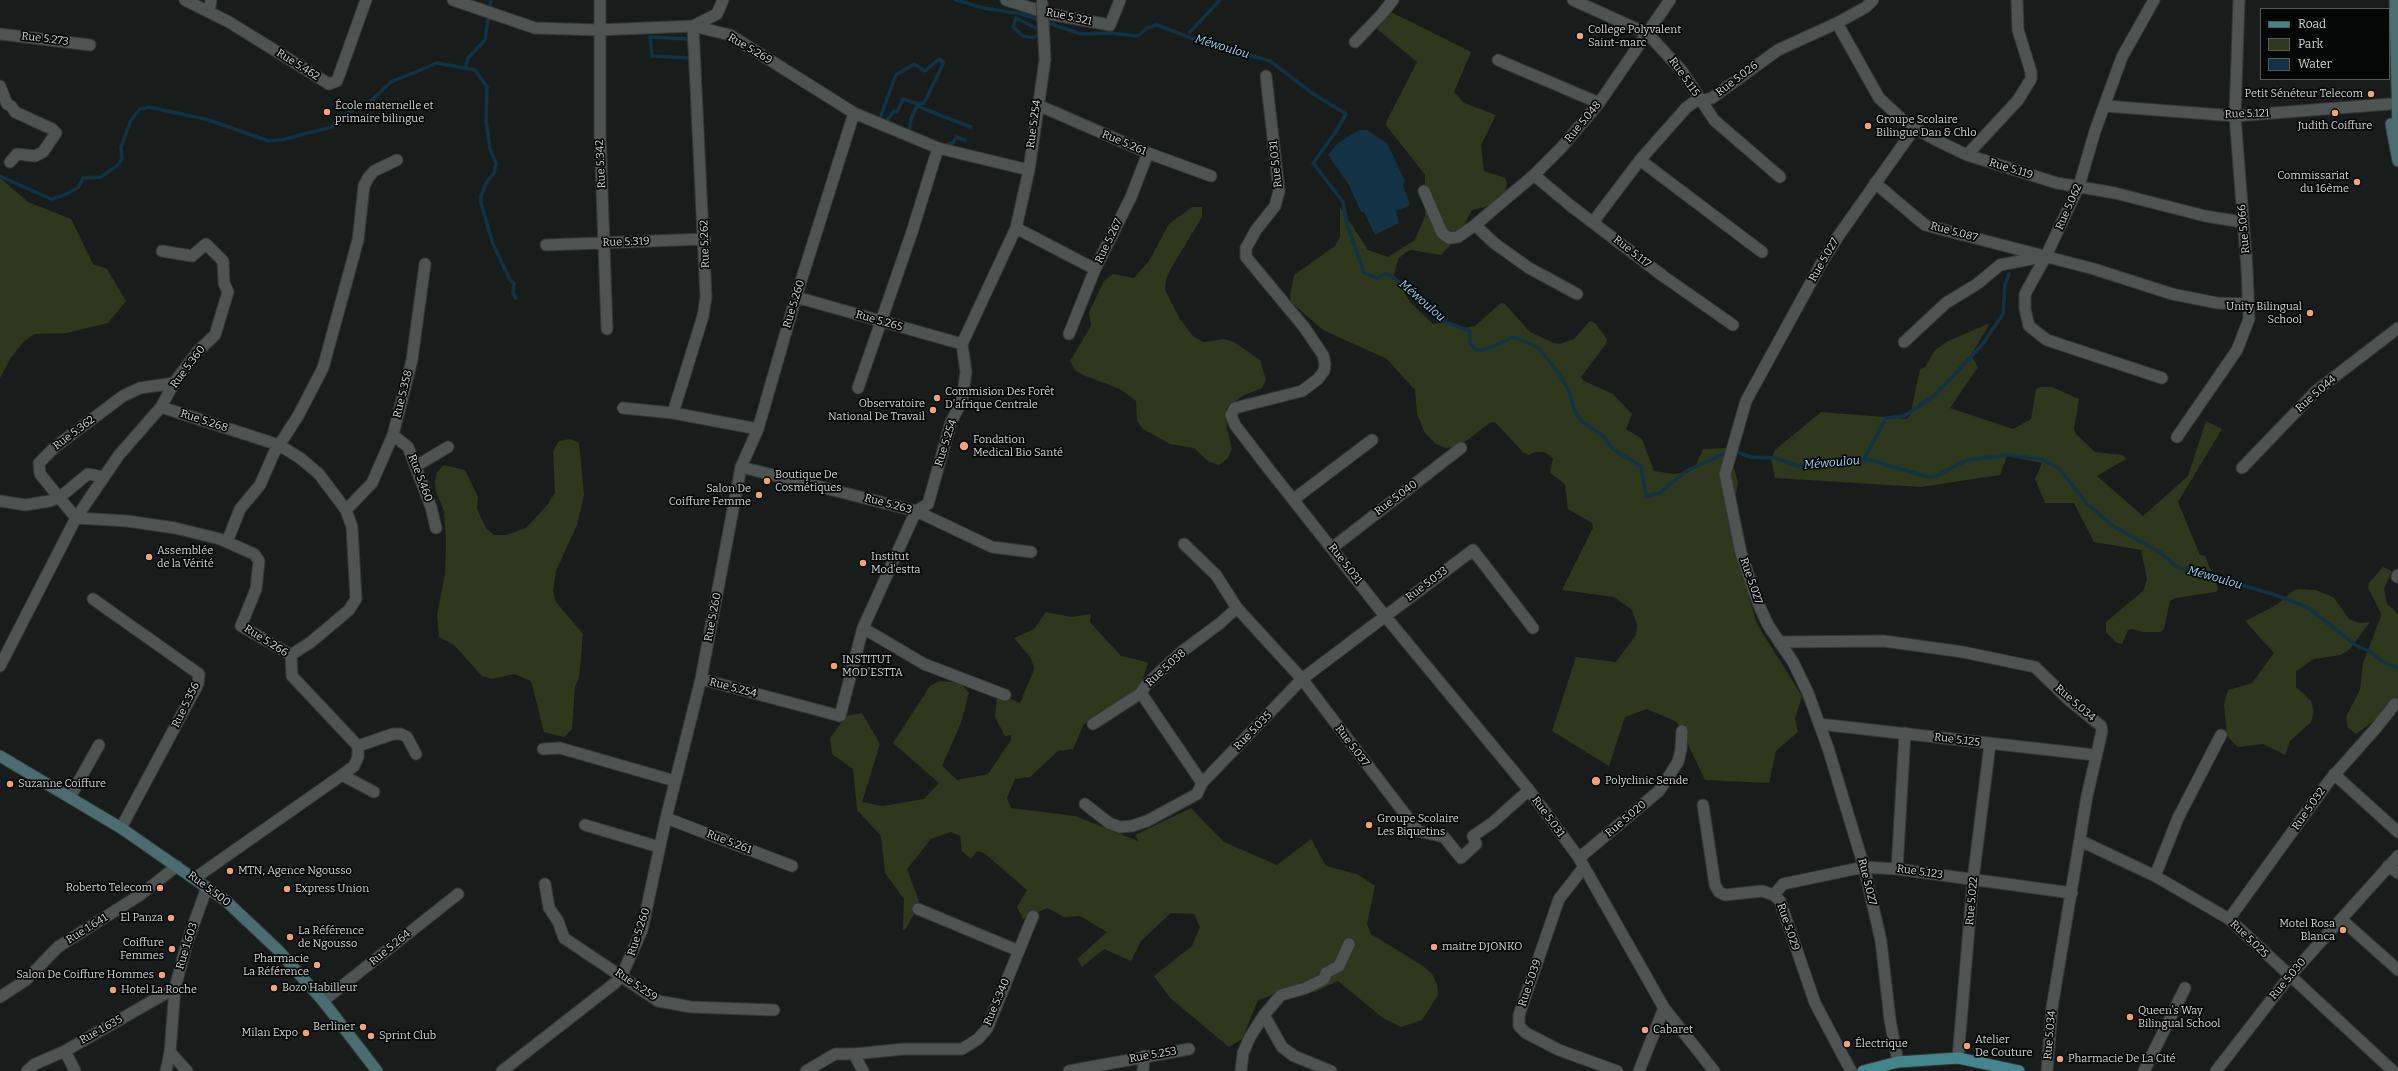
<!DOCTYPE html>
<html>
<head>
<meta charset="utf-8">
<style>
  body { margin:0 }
  #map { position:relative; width:2398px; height:1071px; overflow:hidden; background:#181d1c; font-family:Bitter,serif }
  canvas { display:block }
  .legend { position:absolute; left:2260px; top:8px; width:130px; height:72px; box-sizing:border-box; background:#050706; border:1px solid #575958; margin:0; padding:5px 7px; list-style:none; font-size:12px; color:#d1d5d4 }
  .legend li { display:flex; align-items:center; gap:8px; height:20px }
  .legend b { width:20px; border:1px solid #575958 }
</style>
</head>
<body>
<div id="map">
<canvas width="2398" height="1071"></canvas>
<ul class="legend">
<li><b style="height:5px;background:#43858d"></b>Road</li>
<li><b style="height:11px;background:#2d381c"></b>Park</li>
<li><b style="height:11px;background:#123345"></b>Water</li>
</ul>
</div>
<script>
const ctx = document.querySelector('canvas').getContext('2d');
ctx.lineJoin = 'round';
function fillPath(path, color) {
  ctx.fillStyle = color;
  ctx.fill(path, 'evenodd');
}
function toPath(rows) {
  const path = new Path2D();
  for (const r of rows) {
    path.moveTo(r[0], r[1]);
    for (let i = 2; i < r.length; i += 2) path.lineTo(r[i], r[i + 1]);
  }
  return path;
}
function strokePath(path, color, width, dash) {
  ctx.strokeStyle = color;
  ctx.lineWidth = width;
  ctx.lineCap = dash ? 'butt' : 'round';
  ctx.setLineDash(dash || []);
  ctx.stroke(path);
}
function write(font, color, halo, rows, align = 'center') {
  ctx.font = font + ' Bitter,serif';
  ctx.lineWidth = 3.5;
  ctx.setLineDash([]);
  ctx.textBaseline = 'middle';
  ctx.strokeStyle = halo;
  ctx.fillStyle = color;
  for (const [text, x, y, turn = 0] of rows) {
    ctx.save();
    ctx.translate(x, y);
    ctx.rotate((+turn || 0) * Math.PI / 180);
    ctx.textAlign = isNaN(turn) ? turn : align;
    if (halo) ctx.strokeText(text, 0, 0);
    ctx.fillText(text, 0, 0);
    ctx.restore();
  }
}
fillPath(toPath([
  [1391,12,1471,52,1454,92,1464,103,1496,115,1481,145,1484,171,1505,178,1507,183,1506,191,1498,202,1493,205,1472,210,1458,237,1441,255,1411,250,1406,252,1398,259,1394,275,1410,302,1433,324,1445,322,1465,328,1475,326,1501,303,1505,304,1530,332,1554,343,1560,344,1574,339,1590,321,1595,323,1607,339,1606,344,1581,377,1584,381,1613,394,1632,414,1626,429,1642,439,1654,471,1674,474,1689,472,1695,467,1703,449,1728,448,1738,482,1730,533,1757,624,1802,696,1795,719,1798,732,1776,751,1769,783,1705,780,1677,722,1647,709,1625,717,1609,766,1552,731,1576,657,1616,662,1636,635,1637,625,1632,610,1614,597,1562,590,1593,528,1592,523,1568,509,1565,484,1550,473,1553,458,1544,452,1534,452,1529,455,1523,452,1495,422,1490,423,1459,446,1446,448,1436,444,1425,433,1417,414,1415,390,1387,359,1323,330,1291,302,1290,296,1294,275,1335,246,1340,237,1340,207,1368,250,1388,257,1415,240,1425,216,1425,175,1386,125,1387,120,1417,62,1377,29],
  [0,178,28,202,71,219,93,264,107,269,126,301,108,323,67,333,35,334,24,341,10,359,0,378],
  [1192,207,1202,207,1202,217,1170,270,1166,279,1165,290,1180,319,1193,336,1203,342,1224,339,1234,342,1260,360,1266,380,1262,388,1242,396,1226,409,1227,429,1232,449,1228,458,1219,465,1209,462,1194,448,1170,444,1143,429,1137,421,1136,401,1120,389,1083,375,1075,370,1070,361,1091,326,1089,312,1104,281,1113,274,1134,278,1149,261,1169,224],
  [1990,323,1971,355,1978,367,1950,408,2013,429,2031,419,2036,389,2041,387,2052,387,2079,399,2074,429,2076,434,2095,452,2123,455,2126,459,2097,476,2143,516,2188,476,2206,421,2222,429,2178,502,2200,555,2205,556,2218,588,2216,592,2175,598,2170,601,2164,629,2160,632,2143,632,2133,629,2128,630,2122,644,2117,643,2106,632,2106,622,2143,591,2145,586,2147,579,2141,550,2094,542,2074,503,2045,503,2035,479,2042,463,2007,456,2000,475,1921,487,1775,478,1771,459,1775,450,1821,412,1896,418,1906,419,1910,416,1920,369,1925,367,1935,350,1948,341],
  [570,439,579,443,584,495,577,525,556,571,553,591,556,602,583,634,579,678,575,687,572,729,564,737,544,732,531,681,514,674,492,679,482,676,454,645,439,637,437,615,445,574,446,541,444,511,436,492,435,482,437,472,444,465,465,470,478,497,477,509,486,528,494,535,506,535,526,528,547,505,555,493,553,451,559,441],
  [2383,567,2392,571,2384,589,2387,604,2398,614,2398,699,2396,697,2384,713,2356,734,2348,728,2346,717,2360,690,2363,663,2381,616,2380,611,2368,588,2369,583],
  [2299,589,2315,590,2329,595,2334,598,2349,619,2360,623,2370,622,2350,649,2341,655,2314,659,2296,671,2296,687,2311,701,2314,712,2311,722,2290,741,2285,755,2263,744,2238,747,2227,736,2224,704,2228,690,2252,683,2274,653,2245,621,2278,604,2294,590],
  [1046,612,1071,617,1091,614,1090,622,1121,656,1147,662,1148,664,1140,687,1084,724,1073,749,1058,751,1030,777,1015,779,1007,798,1011,808,1075,816,1138,841,1135,835,1191,808,1224,842,1277,865,1311,839,1326,866,1357,874,1375,886,1367,924,1371,934,1423,966,1432,974,1437,984,1438,995,1422,1020,1401,1027,1383,1018,1338,981,1315,992,1290,989,1258,1000,1242,1039,1229,1047,1170,998,1154,976,1192,946,1200,927,1194,914,1171,913,1141,941,1131,961,1104,949,1082,967,1077,959,1107,932,1080,916,1064,917,1047,908,1023,919,1017,907,1027,890,984,853,977,851,971,859,962,851,960,836,951,832,931,839,907,869,920,904,905,930,903,929,904,899,885,873,881,836,857,810,853,769,832,754,830,738,846,716,862,713,880,744,862,802,883,806,924,799,939,783,893,743,930,686,939,681,952,682,962,685,969,693,961,723,942,766,957,780,988,774,1011,740,1011,735,1005,736,995,717,997,697,1002,695,1020,703,1033,672,1034,667,1030,657,1014,638,1034,629]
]), '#2d381c');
fillPath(toPath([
  [1359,130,1367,130,1387,143,1405,181,1403,185,1410,205,1396,211,1399,223,1375,235,1364,212,1361,212,1349,185,1328,155,1338,143]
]), '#123345');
strokePath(toPath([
  [956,0,983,8,1022,14,1081,34,1110,33,1138,36,1147,28,1157,25,1201,42,1270,61,1312,93,1346,114,1335,133,1313,163,1343,202,1347,224,1364,273,1377,278,1385,274,1390,275,1409,289,1417,301,1440,314,1445,322,1470,331,1470,343,1476,350,1484,350,1514,337,1539,348,1560,375,1568,389,1574,409,1581,421,1602,435,1613,449,1641,466,1646,496,1660,493,1686,471,1728,452],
  [1016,18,1038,29,1039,34,1034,38,1023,36,1013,27,1016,18],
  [1190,32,1220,0],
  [650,37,686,39,689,41,690,58,652,56,650,37],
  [939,59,943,62,943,64,924,103,918,104,903,99,897,112,894,111,886,122,880,118,896,75,914,64,925,71,939,59],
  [465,68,468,58,485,40,491,0],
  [373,99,391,82,437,63,475,70,487,87,486,121,490,149,496,163,494,173,487,182],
  [333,126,346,114,372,100],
  [909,132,911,119,917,106,971,127],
  [948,144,953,143,956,137,965,140],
  [0,176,51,199,62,196,78,188,83,178,101,177,118,165,122,159,121,147,131,120,140,109,149,107,209,120,268,141,281,140,332,127],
  [487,182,481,195,481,204,493,244,510,280,514,283,513,293,516,298],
  [1734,451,1751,457,1776,458,1797,466,1831,460,1870,460,1928,477,1936,476,1967,460,2007,455,2041,459,2060,469,2086,503,2113,526,2161,553,2177,567,2273,594,2307,607,2357,646,2371,652,2383,662,2398,668],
  [1864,459,1886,418,1904,416,1935,395,1982,345,2003,314,2005,285,2009,274]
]), '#123345', 3.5);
const minor = toPath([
  [185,0,229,22,329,84,337,81,366,0],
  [453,0,535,28,599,30,693,26,730,35,854,113,938,148,1029,170],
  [600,0,600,134,607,329],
  [723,0,717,14,693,26,706,297,703,316,673,413,758,429],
  [1006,0,1050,14,1110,25,1120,0],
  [1573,0,1648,34,1682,71,1714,120,1780,177],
  [209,12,211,0],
  [1837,23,1879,98,1906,123,1936,140,1967,155,2057,183,2115,193,2205,216,2242,222],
  [0,34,90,45],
  [1355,42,1381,15,1393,0],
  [1498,60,1599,103],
  [1266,76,1279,191,1275,206,1256,230,1246,248,1246,257,1304,327,1323,355,1325,364,1324,371,1318,379,1302,391,1235,408,1231,415,1235,425,1268,468,1385,616,1529,790,1579,858,1664,1008,1714,1071],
  [0,86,7,104,11,106,15,112,52,129,56,133,43,152,35,156,17,154,10,162],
  [1038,105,1148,153,1211,176],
  [2105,106,2235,116,2390,104],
  [1967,155,2018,100,2031,79,2031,72,2018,30,2017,0],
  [1640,160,1762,252],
  [1534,175,1571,206,1663,276,1733,325],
  [1875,183,1925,225,2094,269,2172,294,2217,303,2249,304],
  [1424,191,1442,233,1449,238,1458,237,1475,225],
  [1593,222,1640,160,1686,108,1694,102,1712,98,1778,50,1837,23,1866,7,1873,0],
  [1016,228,1095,269,1131,197,1148,153],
  [546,245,705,239],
  [2046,256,2025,294,2025,309,2029,326,2047,340,2162,378],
  [1577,294,1529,268,1494,243,1475,225,1534,175,1562,147,1599,103,1670,0],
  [796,297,962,344],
  [1069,334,1095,269],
  [1904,342,1946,303,1977,284,2000,265,2046,256,2079,186,2095,131,2122,57,2154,0],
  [174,383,140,388,123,396,55,447,39,463,40,474,76,518,127,521,175,528,220,539,254,554,259,561,256,589,241,626,291,655,292,676,358,746,358,757,354,766,342,775,195,878],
  [858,388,912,232,938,148],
  [161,407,174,383,198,351,215,335,228,292,224,283,223,261,206,244,192,256,162,251],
  [623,408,673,413],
  [393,435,408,447,431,507,436,528],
  [2177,437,2237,350,2249,319,2247,269,2235,116,2239,0],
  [416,466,448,447],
  [741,467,916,511,992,547,1031,552],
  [2242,468,2316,391,2398,328],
  [1294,499,1372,440],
  [0,501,25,505,50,501,60,497,88,474,103,477],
  [346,510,372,483,393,435,412,360,425,264],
  [227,542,240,509,260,485,274,453,298,416,323,368,358,240,364,186,368,178,374,171,397,160],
  [1184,544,1216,575,1237,608,1302,679,1418,831,1444,837,1461,858,1476,844,1473,836,1492,823,1529,790],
  [1332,548,1461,448],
  [2397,577,2398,575],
  [93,599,199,674,198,684,121,828],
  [863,628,924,664,1005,695],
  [1779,642,1884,641,1963,652,2035,667,2070,701,2101,726,2102,731,2087,796,2052,1008,2047,1071],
  [0,666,76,518,119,455,161,407,279,445,300,458,319,474,346,510,352,527,356,599,349,610,311,642,291,655],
  [701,679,840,716,863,628,916,511,928,504,951,422,962,401,966,372,962,344,1016,228,1029,170,1045,60,1043,21],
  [1141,693,1202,783,1302,679,1473,550,1533,628],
  [1093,724,1141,693,1146,685,1180,653,1219,624,1237,608],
  [1819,724,2095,755],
  [358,746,393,734,401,734,407,737,416,754],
  [543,749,560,748,675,781],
  [2334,774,2398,832],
  [342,775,374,792],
  [70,797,99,745],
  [1085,804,1109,823,1120,827,1132,826,1147,821,1197,794,1202,783],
  [1703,805,1715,885,1719,892,1725,895,1762,891,1774,895,1780,901,1815,1003,1851,1071],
  [666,818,792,866],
  [585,825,659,847],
  [2081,841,2155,876,2229,919,2393,1071],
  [1579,858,1659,791,1678,762,1681,749,1682,731],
  [2388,866,2398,873],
  [1584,867,1559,899,1519,1015,1519,1026,1526,1033,1559,1050,1617,1071],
  [1897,869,1905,733],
  [2155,876,2178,818,2221,735],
  [545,884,549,908,558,921,564,938,658,1001,691,1007,774,1010],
  [1774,895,1783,884,1864,867,1897,869,2072,893],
  [918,909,1019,951],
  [2229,919,2329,781,2376,728,2395,704],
  [2341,919,2398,970],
  [0,997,26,980,58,947,140,895,177,866],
  [323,1001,458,894],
  [1264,1015,1282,1047,1294,1056,1331,1071],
  [65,1051,75,1071],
  [1958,1058,1973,880,1990,744],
  [1898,1062,1890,1020,1881,941,1864,867,1828,748,1808,693,1793,662,1768,625,1758,603,1741,553,1725,474,1746,401,1821,264,1839,235,1914,129],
  [27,1071,35,1064,65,1051,175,988],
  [166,1071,170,1052],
  [187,1071,170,1052,175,988,187,943,207,887],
  [502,1071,615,983,622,975,642,930,666,818,701,679,741,467,758,429,796,297,854,113],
  [806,1071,835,1054,854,1054],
  [863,1071,854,1054,904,1049,962,1049,978,1039,987,1029,1033,916],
  [1069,1071,1189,1049],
  [1143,1071,1144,1056],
  [1241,1071,1243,1053,1250,1037,1264,1015,1281,995,1306,988,1324,979,1326,973,1339,966,1349,944],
  [1639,1071,1664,1008],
  [2144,1071,2185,988],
  [2216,1071,2289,977,2398,856]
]);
const secondary = toPath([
  [2395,0,2398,132],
  [2391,124,2398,161],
  [0,756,121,828,226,901,278,950,323,1001,377,1071]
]);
const primary = toPath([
  [1863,1071,1898,1062,1958,1058,2019,1071]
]);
strokePath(minor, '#353837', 13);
strokePath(secondary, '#353837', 13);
strokePath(primary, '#353837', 13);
strokePath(minor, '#4e5452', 11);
strokePath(secondary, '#496d70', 11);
strokePath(primary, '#43858d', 11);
const minorBridge = toPath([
  [1042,2,1043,21]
]);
strokePath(minorBridge, '#353837', 13, []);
strokePath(minorBridge, '#4e5452', 11);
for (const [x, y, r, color] of [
  [1580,36,4,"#f2a17e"],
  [2371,94,4,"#f2a17e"],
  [327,112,4,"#f2a17e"],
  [2335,113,4,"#f2a17e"],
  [1868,126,4,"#f2a17e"],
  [2357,182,4,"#f2a17e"],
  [2310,313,4,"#f2a17e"],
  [937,398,4,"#f2a17e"],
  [933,410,4,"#f2a17e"],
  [964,446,5,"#f2a17e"],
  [767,481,4,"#f2a17e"],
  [759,495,4,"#f2a17e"],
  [149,557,4,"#f2a17e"],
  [863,563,4,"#f2a17e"],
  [834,666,4,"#f2a17e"],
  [1596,781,5,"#f2a17e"],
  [10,784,4,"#f2a17e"],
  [1369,825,4,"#f2a17e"],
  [230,871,4,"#f2a17e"],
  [160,888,4,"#f2a17e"],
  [287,889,4,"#f2a17e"],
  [171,918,4,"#f2a17e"],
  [2343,930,4,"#f2a17e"],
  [290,937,4,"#f2a17e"],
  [1434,947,4,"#f2a17e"],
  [172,949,4,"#f2a17e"],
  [317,965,4,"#f2a17e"],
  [162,975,4,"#f2a17e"],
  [274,988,4,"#f2a17e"],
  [113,990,4,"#f2a17e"],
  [2130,1017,4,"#f2a17e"],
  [363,1027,4,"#f2a17e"],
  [1645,1030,4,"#f2a17e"],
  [306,1033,4,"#f2a17e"],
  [371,1036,4,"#f2a17e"],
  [1847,1044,4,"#f2a17e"],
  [1967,1046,4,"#f2a17e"],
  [2060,1059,4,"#f2a17e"]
]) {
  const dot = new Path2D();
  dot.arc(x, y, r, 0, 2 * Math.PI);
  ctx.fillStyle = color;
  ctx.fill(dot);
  strokePath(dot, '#050706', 1.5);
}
write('11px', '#d1d5d4', '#050706', [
  ["Rue 5.321",1069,17,12],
  ["Rue 5.273",45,39,7],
  ["Rue 5.269",750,49,30],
  ["Rue 5.462",298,65,32],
  ["Rue 5.115",1684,77,55],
  ["Rue 5.026",1737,79,-37],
  ["Rue 5.121",2247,114,-2],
  ["Rue 5.048",1583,122,-50],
  ["Rue 5.254",1034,124,-82],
  ["Rue 5.261",1124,143,23],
  ["Rue 5.342",601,164,-93],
  ["Rue 5.031",1276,164,-96],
  ["Rue 5.119",2011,169,17],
  ["Rue 5.062",2069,207,-66],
  ["Rue 5.066",2244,229,-95],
  ["Rue 5.087",1954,232,15],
  ["Rue 5.267",1109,241,-64],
  ["Rue 5.319",626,242,-2],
  ["Rue 5.262",705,244,-92],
  ["Rue 5.117",1632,252,38],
  ["Rue 5.027",1824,260,-60],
  ["Rue 5.260",794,304,-73],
  ["Rue 5.265",879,321,16],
  ["Rue 5.360",188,367,-53],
  ["Rue 5.358",403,394,-76],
  ["Rue 5.044",2316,394,-41],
  ["Rue 5.268",204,421,18],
  ["Rue 5.362",74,433,-37],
  ["Rue 5.254",946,443,-72],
  ["Rue 5.460",420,478,69],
  ["Rue 5.040",1396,498,-37],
  ["Rue 5.263",888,504,15],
  ["Rue 5.031",1345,564,52],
  ["Rue 5.027",1751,581,71],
  ["Rue 5.033",1427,584,-37],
  ["Rue 5.260",713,617,-79],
  ["Rue 5.266",266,641,32],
  ["Rue 5.038",1166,668,-42],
  ["Rue 5.254",733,688,15],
  ["Rue 5.034",2075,703,41],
  ["Rue 5.356",186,705,-64],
  ["Rue 5.035",1253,731,-46],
  ["Rue 5.125",1957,740,7],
  ["Rue 5.037",1352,746,53],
  ["Rue 5.032",2309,809,-55],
  ["Rue 5.031",1548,817,54],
  ["Rue 5.020",1626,819,-40],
  ["Rue 5.261",729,842,21],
  ["Rue 5.123",1920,872,8],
  ["Rue 5.027",1867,882,76],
  ["Rue 5.500",209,889,37],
  ["Rue 5.022",1972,901,-85],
  ["Rue 5.029",1788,927,71],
  ["Rue 1.641",87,929,-32],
  ["Rue 5.260",639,932,-72],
  ["Rue 5.025",2249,939,44],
  ["Rue 1.603",187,946,-73],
  ["Rue 5.264",390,948,-39],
  ["Rue 5.030",2288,979,-50],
  ["Rue 5.039",1530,983,-71],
  ["Rue 5.259",636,985,34],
  ["Rue 5.340",997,1002,-67],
  ["Rue 1.635",101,1030,-29],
  ["Rue 5.034",2050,1035,-85],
  ["Rue 5.253",1153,1055,-10]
]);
write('11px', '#d1d5d4', '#050706', [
  ["College Polyvalent",1588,30],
  ["Saint-marc",1588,43],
  ["Petit Sénéteur Telecom",2363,94,"right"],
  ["École maternelle et",335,106],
  ["primaire bilingue",335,119],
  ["Groupe Scolaire",1876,120],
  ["Bilingue Dan & Chlo",1876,133],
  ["Judith Coiffure",2335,126,"center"],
  ["Commissariat",2349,176,"right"],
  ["du 16ème",2349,189,"right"],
  ["Unity Bilingual",2302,307,"right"],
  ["School",2302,320,"right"],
  ["Commision Des Forêt",945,392],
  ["D'afrique Centrale",945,405],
  ["Observatoire",925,404,"right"],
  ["National De Travail",925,417,"right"],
  ["Fondation",973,440],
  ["Medical Bio Santé",973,453],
  ["Boutique De",775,475],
  ["Cosmétiques",775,488],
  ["Salon De",751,489,"right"],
  ["Coiffure Femme",751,502,"right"],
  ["Assemblée",157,551],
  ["de la Vérité",157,564],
  ["Institut",871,557],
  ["Mod'estta",871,570],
  ["INSTITUT",842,660],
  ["MOD'ESTTA",842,673],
  ["Polyclinic Sende",1605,781],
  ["Suzanne Coiffure",18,784],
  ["Groupe Scolaire",1377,819],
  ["Les Biquetins",1377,832],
  ["MTN, Agence Ngousso",238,871],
  ["Roberto Telecom",152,888,"right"],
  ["Express Union",295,889],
  ["El Panza",163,918,"right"],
  ["Motel Rosa",2335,924,"right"],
  ["Blanca",2335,937,"right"],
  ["La Référence",298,931],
  ["de Ngousso",298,944],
  ["Coiffure",164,943,"right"],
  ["Femmes",164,956,"right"],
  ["maitre DJONKO",1442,947],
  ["Pharmacie",309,959,"right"],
  ["La Référence",309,972,"right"],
  ["Salon De Coiffure Hommes",154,975,"right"],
  ["Bozo Habilleur",282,988],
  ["Hotel La Roche",121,990],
  ["Queen's Way",2138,1011],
  ["Bilingual School",2138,1024],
  ["Berliner",355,1027,"right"],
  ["Cabaret",1653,1030],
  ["Milan Expo",298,1033,"right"],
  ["Sprint Club",379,1036],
  ["Atelier",1975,1040],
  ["De Couture",1975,1053],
  ["Électrique",1855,1044],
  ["Pharmacie De La Cité",2068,1059]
], 'left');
write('italic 12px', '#98d5fa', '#050706', [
  ["Méwoulou",1222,47,17],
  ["Méwoulou",1422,301,41],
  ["Méwoulou",1832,463,-5],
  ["Méwoulou",2215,578,16]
]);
</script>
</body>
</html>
